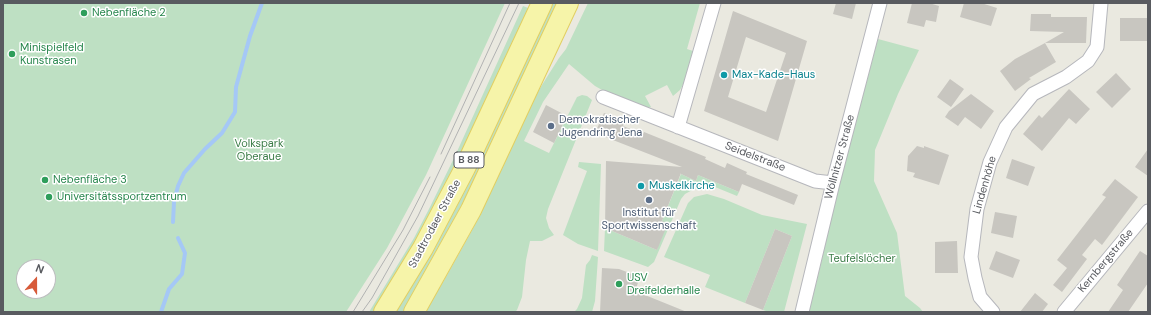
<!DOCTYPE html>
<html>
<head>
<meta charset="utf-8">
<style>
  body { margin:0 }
  #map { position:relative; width:1151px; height:315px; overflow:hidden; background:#eae9e0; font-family:"DM Sans",sans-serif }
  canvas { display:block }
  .frame { position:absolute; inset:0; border:4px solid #595b60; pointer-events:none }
  .north { position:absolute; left:16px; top:259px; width:40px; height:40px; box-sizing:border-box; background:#fff; border:1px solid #bdbdbf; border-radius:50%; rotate:21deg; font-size:11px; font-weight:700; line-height:16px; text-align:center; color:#595b60 }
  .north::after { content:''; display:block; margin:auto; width:14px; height:18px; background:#d75b3a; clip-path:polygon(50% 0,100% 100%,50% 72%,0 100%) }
</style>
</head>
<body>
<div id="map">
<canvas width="1151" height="315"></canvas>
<div class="frame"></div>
<div class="north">N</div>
</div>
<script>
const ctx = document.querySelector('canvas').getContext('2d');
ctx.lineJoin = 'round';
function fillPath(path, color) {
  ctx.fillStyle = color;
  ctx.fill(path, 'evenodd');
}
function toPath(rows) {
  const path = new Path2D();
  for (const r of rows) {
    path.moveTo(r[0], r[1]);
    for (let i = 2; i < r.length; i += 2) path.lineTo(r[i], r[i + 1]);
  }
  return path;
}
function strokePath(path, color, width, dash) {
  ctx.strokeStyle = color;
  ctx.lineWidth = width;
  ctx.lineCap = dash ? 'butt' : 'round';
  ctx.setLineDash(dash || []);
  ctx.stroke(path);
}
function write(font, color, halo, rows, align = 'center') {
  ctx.font = font + ' "DM Sans",sans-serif';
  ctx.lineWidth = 3;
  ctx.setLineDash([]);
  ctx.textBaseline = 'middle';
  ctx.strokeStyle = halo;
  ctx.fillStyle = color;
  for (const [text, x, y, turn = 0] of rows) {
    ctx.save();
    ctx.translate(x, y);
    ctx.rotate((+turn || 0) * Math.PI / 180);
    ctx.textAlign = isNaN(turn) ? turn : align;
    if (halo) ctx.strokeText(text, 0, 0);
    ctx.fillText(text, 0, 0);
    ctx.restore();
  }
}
fillPath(toPath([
  [3,3,505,3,426,175,387,248,346,312,3,312],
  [24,267,48,267,48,291,24,291],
  [552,3,561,3,460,215,405,312,394,312],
  [588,3,700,3,687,49,696,52,686,79,680,90,673,96,667,85,645,96,651,107,642,109,627,104,595,86,569,64,543,102,524,141,549,153,577,97,582,95,587,96,592,100,548,209,546,218,549,228,554,235,542,241,530,241,526,260,522,297,517,310,515,312,424,312,443,282,472,230,535,96,559,58,566,49],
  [523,6,531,9,473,137,377,312,369,312,414,238,430,207,455,156],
  [878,39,919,50,898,94,875,150,874,181,897,233,905,296,920,308,923,312,809,312,819,272,838,189],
  [579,162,601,164,598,251,578,244,563,235,587,171,578,167],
  [681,174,696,181,698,175,739,192,737,196,715,187,707,186,698,187,685,194,681,199,654,262,648,267,604,251,605,228,657,250,662,221],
  [707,194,724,199,762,215,807,224,784,312,769,312,763,310,792,236,775,229,745,303,705,287,710,275,664,257,688,203,694,197],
  [592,255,598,257,595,301,592,312,574,312,577,309,582,298,586,265,590,260]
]), '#bee0c3');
strokePath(toPath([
  [173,222,174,202,178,186,184,173,205,149,222,133,235,112,236,87,250,36,262,3],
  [161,312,169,289,182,274,185,253,178,238]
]), '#a5c8f6', 4);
fillPath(toPath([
  [836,3,856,3,852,19,833,14],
  [912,3,929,3,939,6,936,22,926,20,924,27,907,23],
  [964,3,981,3,997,8,991,26,960,17],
  [733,11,807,41,778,141,704,111],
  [746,37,786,53,766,112,728,97],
  [1031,14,1051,14,1051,17,1087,17,1086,43,1045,43,1064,32,1030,31],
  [1120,18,1148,18,1148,41,1120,41],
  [1045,43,1056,62,1029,78,1031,79,1015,91,1000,71,1015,59],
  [1116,73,1131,89,1112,108,1096,92],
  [950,79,964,89,951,107,937,97],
  [1069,89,1090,109,1076,124,1069,118,1042,151,1023,134,1039,115,1042,118],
  [971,94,994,111,981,129,965,117,958,126,945,117,949,111],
  [546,105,567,116,554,143,533,132],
  [604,113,625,122,623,126,643,134,644,132,706,157,705,159,725,168,727,163,747,172,746,174,798,195,794,205,742,184,739,192,698,175,696,181,681,174,681,173,662,221,668,223,657,250,605,228,606,161,682,167,595,133],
  [917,146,924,148,924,146,949,155,939,185,913,177,915,173,907,171,908,156],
  [1148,149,1148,176,1135,167],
  [1012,159,1035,167,1028,186,1006,178],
  [1115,179,1138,197,1102,245,1095,239,1082,255,1087,259,1062,292,1053,285,1067,268,1057,260,1106,197,1102,195],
  [995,212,1017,216,1013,238,991,233],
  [775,229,792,236,763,310,745,303],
  [957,241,958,273,935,273,935,242],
  [996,251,1020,260,1013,278,989,269],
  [1140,251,1148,256,1148,283,1128,312,1108,312,1123,290,1117,285],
  [602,268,619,269,640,277,635,291,687,312,600,312],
  [1035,293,1048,304,1042,312,1020,312]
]), '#c8c6c0');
const street = toPath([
  [603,97,815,181,833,183],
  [678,127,714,3],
  [802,312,833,183,880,3],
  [993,312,980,297,975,278,971,257,977,209,990,162,1006,127,1033,94,1066,77,1088,61,1097,47,1101,3],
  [1064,312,1148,211]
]);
const primary = toPath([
  [384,312,423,248,465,168,542,3],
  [414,312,471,210,568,3]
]);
strokePath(street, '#b6b7bc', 15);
strokePath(primary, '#e2cf61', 22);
strokePath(street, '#fff', 13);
strokePath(primary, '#f6f4a9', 20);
strokePath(toPath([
  [441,154,510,3],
  [353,312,403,230,430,177],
  [362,312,372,298,418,216,519,3]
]), '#b1b2b2', 1);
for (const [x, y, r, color] of [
  [84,13,4,"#2e9e5b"],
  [12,54,4,"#2e9e5b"],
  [724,75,4,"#0f9aa8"],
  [551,126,4,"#5c6f8a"],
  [45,180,4,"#2e9e5b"],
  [641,186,4,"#0f9aa8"],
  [49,197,4,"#2e9e5b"],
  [649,200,4,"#5c6f8a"],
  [619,284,4,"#2e9e5b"]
]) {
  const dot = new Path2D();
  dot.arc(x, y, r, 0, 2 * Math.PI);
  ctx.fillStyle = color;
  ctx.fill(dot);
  strokePath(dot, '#fff', 1.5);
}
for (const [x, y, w] of [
  [469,160,30]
]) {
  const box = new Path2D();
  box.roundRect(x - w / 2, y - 8, w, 16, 3);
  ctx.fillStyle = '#fff';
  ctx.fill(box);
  strokePath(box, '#595b60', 1);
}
write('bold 10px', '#595b60', null, [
  ["B 88",469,160]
]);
write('11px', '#27864d', '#fff', [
  ["Nebenfläche 2",92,13],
  ["Minispielfeld",20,48],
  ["Kunstrasen",20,61],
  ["Nebenfläche 3",53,180],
  ["Universitätssportzentrum",57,197],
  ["USV",627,278],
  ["Dreifelderhalle",627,291]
], 'left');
write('11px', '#0d838f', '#fff', [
  ["Max-Kade-Haus",732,75],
  ["Muskelkirche",649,186]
], 'left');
write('11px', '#4e5e75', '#fff', [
  ["Demokratischer",559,120],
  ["Jugendring Jena",559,133],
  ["Institut für",649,213,"center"],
  ["Sportwissenschaft",649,226,"center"]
], 'left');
write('11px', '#3b7c47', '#fff', [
  ["Volkspark",259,144],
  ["Oberaue",259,157],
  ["Teufelslöcher",862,259]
]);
write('11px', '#595b60', '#fff', [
  ["Seidelstraße",755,157,21],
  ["Wöllnitzer Straße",840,157,-75],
  ["Lindenhöhe",985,185,-74],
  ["Stadtrodaer Straße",435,224,-62],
  ["Kernbergstraße",1106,261,-50]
]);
</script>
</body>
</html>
